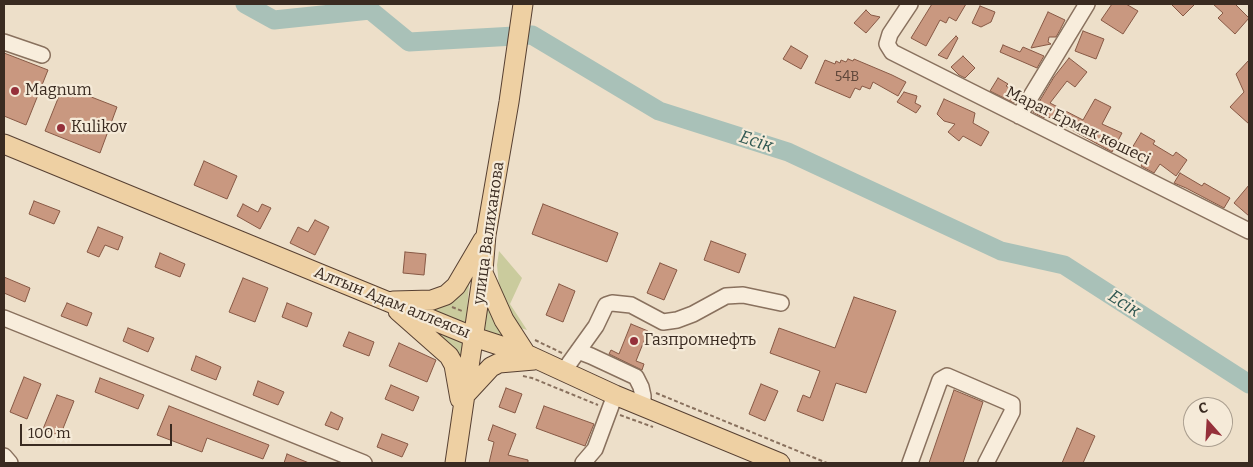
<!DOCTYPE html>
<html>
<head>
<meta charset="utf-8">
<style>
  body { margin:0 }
  #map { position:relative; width:1253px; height:467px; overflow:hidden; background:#eddfc9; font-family:Bitter,serif }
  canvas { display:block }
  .frame { position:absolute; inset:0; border:5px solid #3a2b21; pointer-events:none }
  .north { position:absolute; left:1183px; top:397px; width:50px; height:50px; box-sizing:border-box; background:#f5ead8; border:1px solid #aa9e8f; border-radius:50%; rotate:341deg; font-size:14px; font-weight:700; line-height:20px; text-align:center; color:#3a2b21 }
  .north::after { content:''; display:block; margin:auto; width:18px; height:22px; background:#95303a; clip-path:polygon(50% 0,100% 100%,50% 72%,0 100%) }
  .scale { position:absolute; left:20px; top:424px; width:152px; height:22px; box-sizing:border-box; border:2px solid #3a2b21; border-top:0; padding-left:6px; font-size:15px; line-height:18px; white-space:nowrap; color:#3a2b21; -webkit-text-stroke:4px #f5ead8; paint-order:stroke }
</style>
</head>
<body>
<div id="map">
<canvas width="1253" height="467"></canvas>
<div class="frame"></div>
<div class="north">С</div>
<div class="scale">100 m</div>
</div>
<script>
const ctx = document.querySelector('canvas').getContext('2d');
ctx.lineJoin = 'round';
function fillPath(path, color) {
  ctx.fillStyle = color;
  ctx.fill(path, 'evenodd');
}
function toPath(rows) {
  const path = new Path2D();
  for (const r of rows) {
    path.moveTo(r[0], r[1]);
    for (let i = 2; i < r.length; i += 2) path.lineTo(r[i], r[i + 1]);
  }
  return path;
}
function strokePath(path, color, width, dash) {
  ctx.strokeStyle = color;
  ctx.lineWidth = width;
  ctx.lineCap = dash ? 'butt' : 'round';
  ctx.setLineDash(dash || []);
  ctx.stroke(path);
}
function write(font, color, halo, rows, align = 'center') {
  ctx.font = font + ' Bitter,serif';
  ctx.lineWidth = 4.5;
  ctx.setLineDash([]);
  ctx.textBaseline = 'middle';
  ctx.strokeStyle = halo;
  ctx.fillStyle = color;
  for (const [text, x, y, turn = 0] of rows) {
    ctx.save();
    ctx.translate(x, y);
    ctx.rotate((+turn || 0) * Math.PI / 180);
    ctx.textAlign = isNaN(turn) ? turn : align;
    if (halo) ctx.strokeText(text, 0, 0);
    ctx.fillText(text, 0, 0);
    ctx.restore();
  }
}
fillPath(toPath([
  [499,251,522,278,510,304,527,330,511,325,499,286,497,265],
  [470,272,466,324,409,306],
  [485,281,516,349,482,330],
  [422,322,465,339,463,383]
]), '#cacb9d');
strokePath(toPath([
  [245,4,274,20,370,10,409,42,532,35,659,111,788,152,1001,251,1064,265,1249,384]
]), '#a9c1b8', 19);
const building = toPath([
  [932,4,966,4,956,21,949,17,946,23,940,20,926,46,911,38,932,4],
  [1112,4,1126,4,1138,11,1123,34,1101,20,1112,4],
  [1171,4,1195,4,1183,16,1171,4],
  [1213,4,1235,4,1249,18,1235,34,1218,18,1223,13,1213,4],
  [980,6,995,12,991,22,981,27,972,23,980,6],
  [866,10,871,15,880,17,866,33,854,23,866,10],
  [1048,12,1065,20,1060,30,1056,37,1049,37,1048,42,1051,44,1031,48,1048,12],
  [1083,31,1104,39,1096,59,1075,51,1083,31],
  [956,36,958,38,947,59,938,55,956,36],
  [1003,45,1020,52,1023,47,1044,56,1037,68,1000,52,1003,45],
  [791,46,808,56,801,69,783,59,791,46],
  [4,53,48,70,26,125,4,116,4,53],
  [963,56,975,68,965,78,959,75,951,67,963,56],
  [1069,58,1087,72,1075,87,1067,81,1050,103,1083,120,1095,99,1111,107,1102,124,1122,133,1112,152,1045,115,1044,118,1033,112,1054,77,1069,58],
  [848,59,853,61,854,59,892,75,906,82,898,96,873,82,870,89,862,86,860,90,855,88,850,98,815,83,825,60,835,64,836,61,840,63,841,60,846,62,848,59],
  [1249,60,1249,124,1230,107,1244,92,1236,74,1249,60],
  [998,78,1008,84,1006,86,1019,93,1014,103,990,91,998,78],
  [63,86,117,107,100,153,45,131,63,86],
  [904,92,917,96,915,103,921,106,916,113,897,102,904,92],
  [944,99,975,113,973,123,989,132,981,146,963,136,959,141,948,132,955,124,944,121,937,114,944,99],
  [1141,133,1155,141,1153,144,1173,156,1176,152,1187,160,1176,176,1160,164,1154,173,1141,166,1144,161,1129,153,1141,133],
  [204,161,237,176,227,199,194,185,204,161],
  [1180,173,1202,186,1204,183,1230,198,1224,208,1186,188,1174,183,1180,173],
  [1249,185,1249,216,1234,203,1249,185],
  [34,201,60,211,54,224,29,214,34,201],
  [243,204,258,212,262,204,271,208,260,229,237,216,243,204],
  [543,204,618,233,607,262,532,234,543,204],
  [315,220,329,227,315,255,290,243,298,227,308,232,315,220],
  [98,227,123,237,118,250,105,245,99,257,87,252,98,227],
  [711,241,746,254,739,273,704,260,711,241],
  [405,252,426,254,424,275,403,273,405,252],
  [160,253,185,264,180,277,155,267,160,253],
  [660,263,677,270,664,300,647,293,660,263],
  [4,277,30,288,25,302,4,293,4,277],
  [243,278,268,288,255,322,229,312,243,278],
  [559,284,575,291,563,322,546,315,559,284],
  [854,297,896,311,866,393,836,383,823,421,797,411,803,395,810,398,820,371,770,353,779,328,835,348,854,297],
  [67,303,92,313,87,326,61,316,67,303],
  [287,303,312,313,307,327,282,317,287,303],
  [631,324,648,331,636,361,644,364,642,370,609,354,611,350,619,354,631,324],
  [128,328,154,338,148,352,123,341,128,328],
  [349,332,374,342,369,356,343,346,349,332],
  [399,343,436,360,427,382,389,366,399,343],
  [196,356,221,367,216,380,191,370,196,356],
  [24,377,41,384,27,419,10,412,24,377],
  [100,378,144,395,138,409,95,392,100,378],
  [258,381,284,392,278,405,253,395,258,381],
  [761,384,778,391,765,421,749,414,761,384],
  [391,385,419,397,413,411,385,399,391,385],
  [506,388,522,394,515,413,499,407,506,388],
  [954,390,983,402,963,463,929,463,954,390],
  [57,395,74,401,60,436,43,429,57,395],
  [169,406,269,445,263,459,207,438,202,452,157,435,169,406],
  [544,406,594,424,585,446,536,428,544,406],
  [331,412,343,418,338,430,325,425,331,412],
  [493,425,516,434,508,455,528,460,528,463,489,463,494,442,488,440,493,425],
  [1077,428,1095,436,1083,463,1062,463,1077,428],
  [382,434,408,444,402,457,377,447,382,434],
  [287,454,309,463,284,463,287,454]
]);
fillPath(building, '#c99880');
strokePath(building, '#875945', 1);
const minor = toPath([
  [910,4,890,34,887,44,892,52,1249,231],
  [4,42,42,55],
  [1019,116,1087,4],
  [4,318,364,463],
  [578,351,591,356,636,377,641,387,643,396,643,407],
  [563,372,596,326,606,305,612,303,631,305,663,322,677,320,693,314,726,296,743,295,781,303],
  [4,456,10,463],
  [583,463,595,449,615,395],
  [910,463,940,380,947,376,1012,404,1012,412,986,463]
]);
const major = toPath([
  [4,144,474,337,526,354,615,395,780,463],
  [483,273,504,320,526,354],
  [393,301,432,300,446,295,456,286,483,240],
  [398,311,449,356,454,365,460,399],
  [466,394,491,367,499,363,534,360],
  [455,463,483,271,486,235,509,102,523,4]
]);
strokePath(minor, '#89715e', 18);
strokePath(major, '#574032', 21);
strokePath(toPath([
  [452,307,462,311],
  [535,340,562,353],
  [523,376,532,378,598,405],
  [656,393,827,463],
  [620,415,653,427]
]), '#89715e', 2, [4, 2.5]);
strokePath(minor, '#f8eddc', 15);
strokePath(major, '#eed0a3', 19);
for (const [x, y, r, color] of [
  [15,91,5,"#95303a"],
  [61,128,5,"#95303a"],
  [634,341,5,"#95303a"]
]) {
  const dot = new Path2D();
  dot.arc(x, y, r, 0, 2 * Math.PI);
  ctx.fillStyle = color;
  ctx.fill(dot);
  strokePath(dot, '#f5ead8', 2);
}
write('14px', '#5e4639', null, [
  ["54В",847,77]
]);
write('16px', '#3a2b21', '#f5ead8', [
  ["Magnum",25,91],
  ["Kulikov",71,128],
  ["Газпромнефть",644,341]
], 'left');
write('16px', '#3a2b21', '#f5ead8', [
  ["Марат Ермак көшесі",1078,126,26],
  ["улица Валиханова",489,233,-82],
  ["Алтын Адам аллеясы",392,303,22]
]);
write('italic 18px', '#315953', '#f5ead8', [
  ["Есік",756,142,18],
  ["Есік",1124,304,33]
]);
</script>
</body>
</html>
